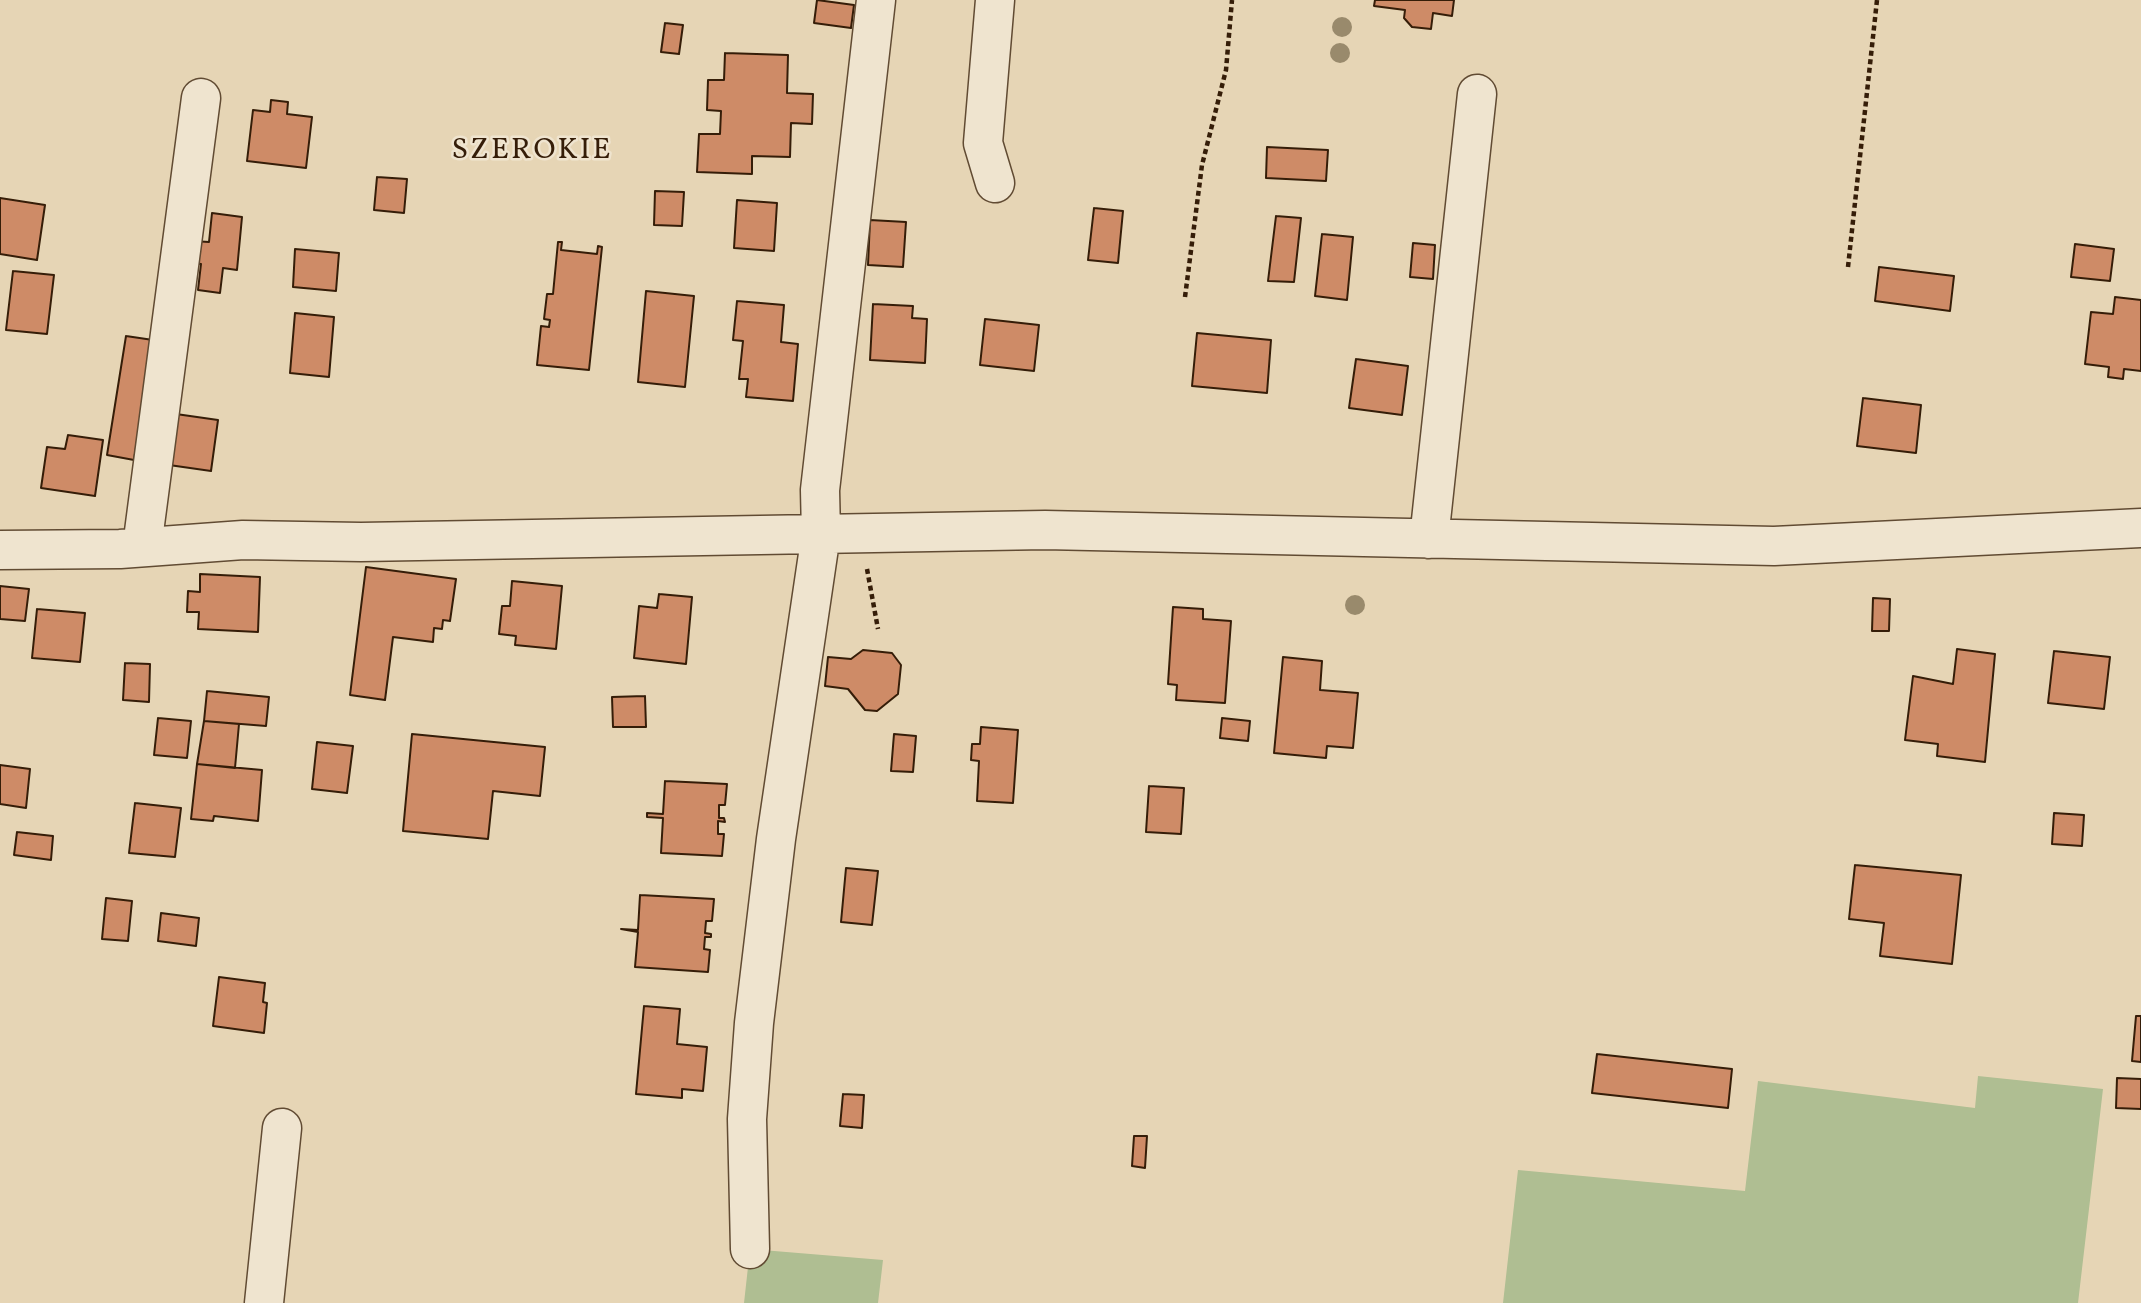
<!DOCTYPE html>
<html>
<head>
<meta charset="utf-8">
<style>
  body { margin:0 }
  canvas { display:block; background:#e6d5b5 }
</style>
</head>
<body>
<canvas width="2141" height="1303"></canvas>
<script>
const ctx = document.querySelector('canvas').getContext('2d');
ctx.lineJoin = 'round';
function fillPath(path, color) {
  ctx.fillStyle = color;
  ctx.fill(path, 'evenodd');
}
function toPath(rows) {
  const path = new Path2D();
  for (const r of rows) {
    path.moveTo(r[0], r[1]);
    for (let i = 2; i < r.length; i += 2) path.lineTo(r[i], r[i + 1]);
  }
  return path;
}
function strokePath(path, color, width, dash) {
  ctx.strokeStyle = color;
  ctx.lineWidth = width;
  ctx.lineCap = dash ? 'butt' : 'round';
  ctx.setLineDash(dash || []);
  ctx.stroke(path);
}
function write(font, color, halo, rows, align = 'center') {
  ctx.font = font + ' Vollkorn,serif';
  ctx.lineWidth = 5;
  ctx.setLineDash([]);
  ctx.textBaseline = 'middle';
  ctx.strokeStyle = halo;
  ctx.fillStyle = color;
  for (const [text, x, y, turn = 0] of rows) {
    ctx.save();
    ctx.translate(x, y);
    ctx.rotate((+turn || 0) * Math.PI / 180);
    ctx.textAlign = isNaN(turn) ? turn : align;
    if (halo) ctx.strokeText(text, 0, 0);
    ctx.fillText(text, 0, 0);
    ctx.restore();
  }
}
fillPath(toPath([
  [1978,1076,2103,1089,2078,1303,1503,1303,1518,1170,1745,1191,1758,1081,1975,1108],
  [750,1249,883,1260,878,1303,744,1303]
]), '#afbe92');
const building = toPath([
  [817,0,854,5,851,28,814,23,817,0],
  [1375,0,1454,0,1452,16,1433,13,1431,29,1412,27,1404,18,1405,10,1374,6,1375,0],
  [665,23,683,25,679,54,661,52,665,23],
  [725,53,788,55,787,93,813,94,812,124,791,123,790,157,752,156,752,174,697,172,699,134,720,134,721,111,707,110,708,80,724,80,725,53],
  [271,100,288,102,287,114,312,117,306,168,247,161,253,110,270,112,271,100],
  [1267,147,1328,150,1326,181,1266,178,1267,147],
  [377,177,407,179,404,213,374,210,377,177],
  [655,191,684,192,682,226,654,225,655,191],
  [0,198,45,205,37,260,0,254,0,198],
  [737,200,777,203,774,251,734,248,737,200],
  [1094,208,1123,211,1118,263,1088,260,1094,208],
  [212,213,242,217,237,270,223,268,220,293,198,290,201,264,191,263,193,241,209,242,212,213],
  [1276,216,1301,218,1294,282,1268,281,1276,216],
  [870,220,906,222,903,267,868,265,870,220],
  [1322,234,1353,237,1347,300,1315,296,1322,234],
  [558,242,562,242,561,250,597,254,598,246,602,247,589,370,537,365,541,326,549,327,550,320,544,319,547,294,553,294,558,242],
  [1413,243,1435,245,1433,279,1410,277,1413,243],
  [2075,244,2114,249,2110,281,2071,277,2075,244],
  [295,249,339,253,336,291,293,287,295,249],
  [1879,267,1954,276,1950,311,1875,301,1879,267],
  [13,271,54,275,47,334,6,330,13,271],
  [646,291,694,296,685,387,638,382,646,291],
  [2115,297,2141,300,2141,371,2124,369,2123,379,2108,377,2109,367,2085,364,2091,312,2113,314,2115,297],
  [737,301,784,305,781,342,798,344,793,401,746,397,748,379,739,379,743,341,733,340,737,301],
  [873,304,913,306,912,318,927,319,925,363,870,360,873,304],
  [295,313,334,317,329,377,290,373,295,313],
  [985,319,1039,325,1034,371,980,365,985,319],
  [1197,333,1271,340,1267,393,1192,386,1197,333],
  [126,336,153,340,134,460,107,455,126,336],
  [1356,359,1408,366,1402,415,1349,408,1356,359],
  [1863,398,1921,405,1916,453,1857,446,1863,398],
  [162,412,218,420,211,471,155,463,162,412],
  [68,435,103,440,95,496,41,488,47,447,65,449,68,435],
  [366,567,456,579,450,621,443,620,442,629,434,628,433,642,393,637,385,700,350,695,366,567],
  [200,574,260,577,258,632,198,629,199,612,187,612,188,591,200,592,200,574],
  [512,581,562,586,556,649,515,645,516,636,499,634,502,606,510,606,512,581],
  [0,586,29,589,25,621,0,619,0,586],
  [659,594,692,597,686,664,634,658,639,606,657,608,659,594],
  [1873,598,1890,599,1889,631,1872,631,1873,598],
  [1173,607,1203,609,1203,619,1231,621,1225,703,1176,700,1177,685,1168,684,1173,607],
  [37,609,85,613,80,662,32,658,37,609],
  [1957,649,1995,654,1985,762,1937,756,1938,744,1905,740,1913,676,1953,684,1957,649],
  [863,650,892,653,901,665,898,694,877,711,865,710,848,689,825,686,828,657,851,659,863,650],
  [2054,651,2110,657,2104,709,2048,703,2054,651],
  [1283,657,1322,661,1320,690,1358,693,1353,748,1327,746,1326,758,1274,753,1283,657],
  [125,663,150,664,149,702,123,700,125,663],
  [207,691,269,697,266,726,204,721,207,691],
  [645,696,646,727,613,727,612,697,645,696],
  [158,718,191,721,187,758,154,755,158,718],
  [1222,718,1250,721,1248,741,1220,738,1222,718],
  [204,721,239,724,235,768,197,764,204,721],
  [981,727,1018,730,1013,803,977,801,979,761,971,760,972,744,980,744,981,727],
  [412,734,545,747,540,796,493,791,488,839,403,831,412,734],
  [894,734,916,736,913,772,891,771,894,734],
  [317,742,353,746,347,793,312,789,317,742],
  [197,764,262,770,258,821,214,816,213,821,191,819,197,764],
  [0,765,30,769,26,808,0,804,0,765],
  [665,781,727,784,725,805,719,805,719,818,724,818,725,822,718,821,718,834,724,834,722,856,661,853,663,818,647,817,647,813,663,814,665,781],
  [1149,786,1184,788,1181,834,1146,832,1149,786],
  [135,803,181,808,175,857,129,853,135,803],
  [2054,813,2084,815,2082,846,2052,844,2054,813],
  [17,832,53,836,51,860,14,855,17,832],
  [1855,865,1961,875,1952,964,1880,956,1884,923,1849,919,1855,865],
  [846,868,878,871,872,925,841,922,846,868],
  [640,895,714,899,712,921,706,921,705,933,711,934,711,937,705,937,704,949,710,950,708,972,635,967,638,932,621,929,638,930,640,895],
  [106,898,132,901,128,941,102,939,106,898],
  [161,913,199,918,196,946,158,941,161,913],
  [219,977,265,983,263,1002,267,1003,264,1033,213,1026,219,977],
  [644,1006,680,1009,677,1044,707,1047,703,1091,682,1089,682,1098,636,1094,644,1006],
  [2136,1016,2141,1016,2141,1062,2132,1061,2136,1016],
  [1597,1054,1732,1069,1728,1108,1592,1093,1597,1054],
  [2117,1078,2141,1079,2141,1109,2116,1108,2117,1078],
  [843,1094,864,1095,862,1128,840,1126,843,1094],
  [1134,1136,1147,1136,1145,1168,1132,1166,1134,1136]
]);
fillPath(building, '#ce8b67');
strokePath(building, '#351d08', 2);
const minor = toPath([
  [995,0,983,143,995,183],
  [1429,539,1477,94],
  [142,547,201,98],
  [0,550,120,549,243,540,361,542,1045,530,1774,546,2141,528],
  [750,1249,747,1119,754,1023,776,839,821,534,820,490,876,0],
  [264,1303,282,1128]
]);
strokePath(minor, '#614b33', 41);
strokePath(toPath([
  [1848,267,1877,0],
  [1185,297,1202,165,1226,70,1232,0],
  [867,569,878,629]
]), '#351d08', 4.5, [5, 3.5]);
strokePath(minor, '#efe4cf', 38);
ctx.fillStyle = '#998a6c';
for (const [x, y] of [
  [1342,27],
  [1340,53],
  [1355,605]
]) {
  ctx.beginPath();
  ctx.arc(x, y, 10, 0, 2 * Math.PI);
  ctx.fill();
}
ctx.letterSpacing = '2px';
write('30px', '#351d08', '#efe4cf', [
  ["SZEROKIE",532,152]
]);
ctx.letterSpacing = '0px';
</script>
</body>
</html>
